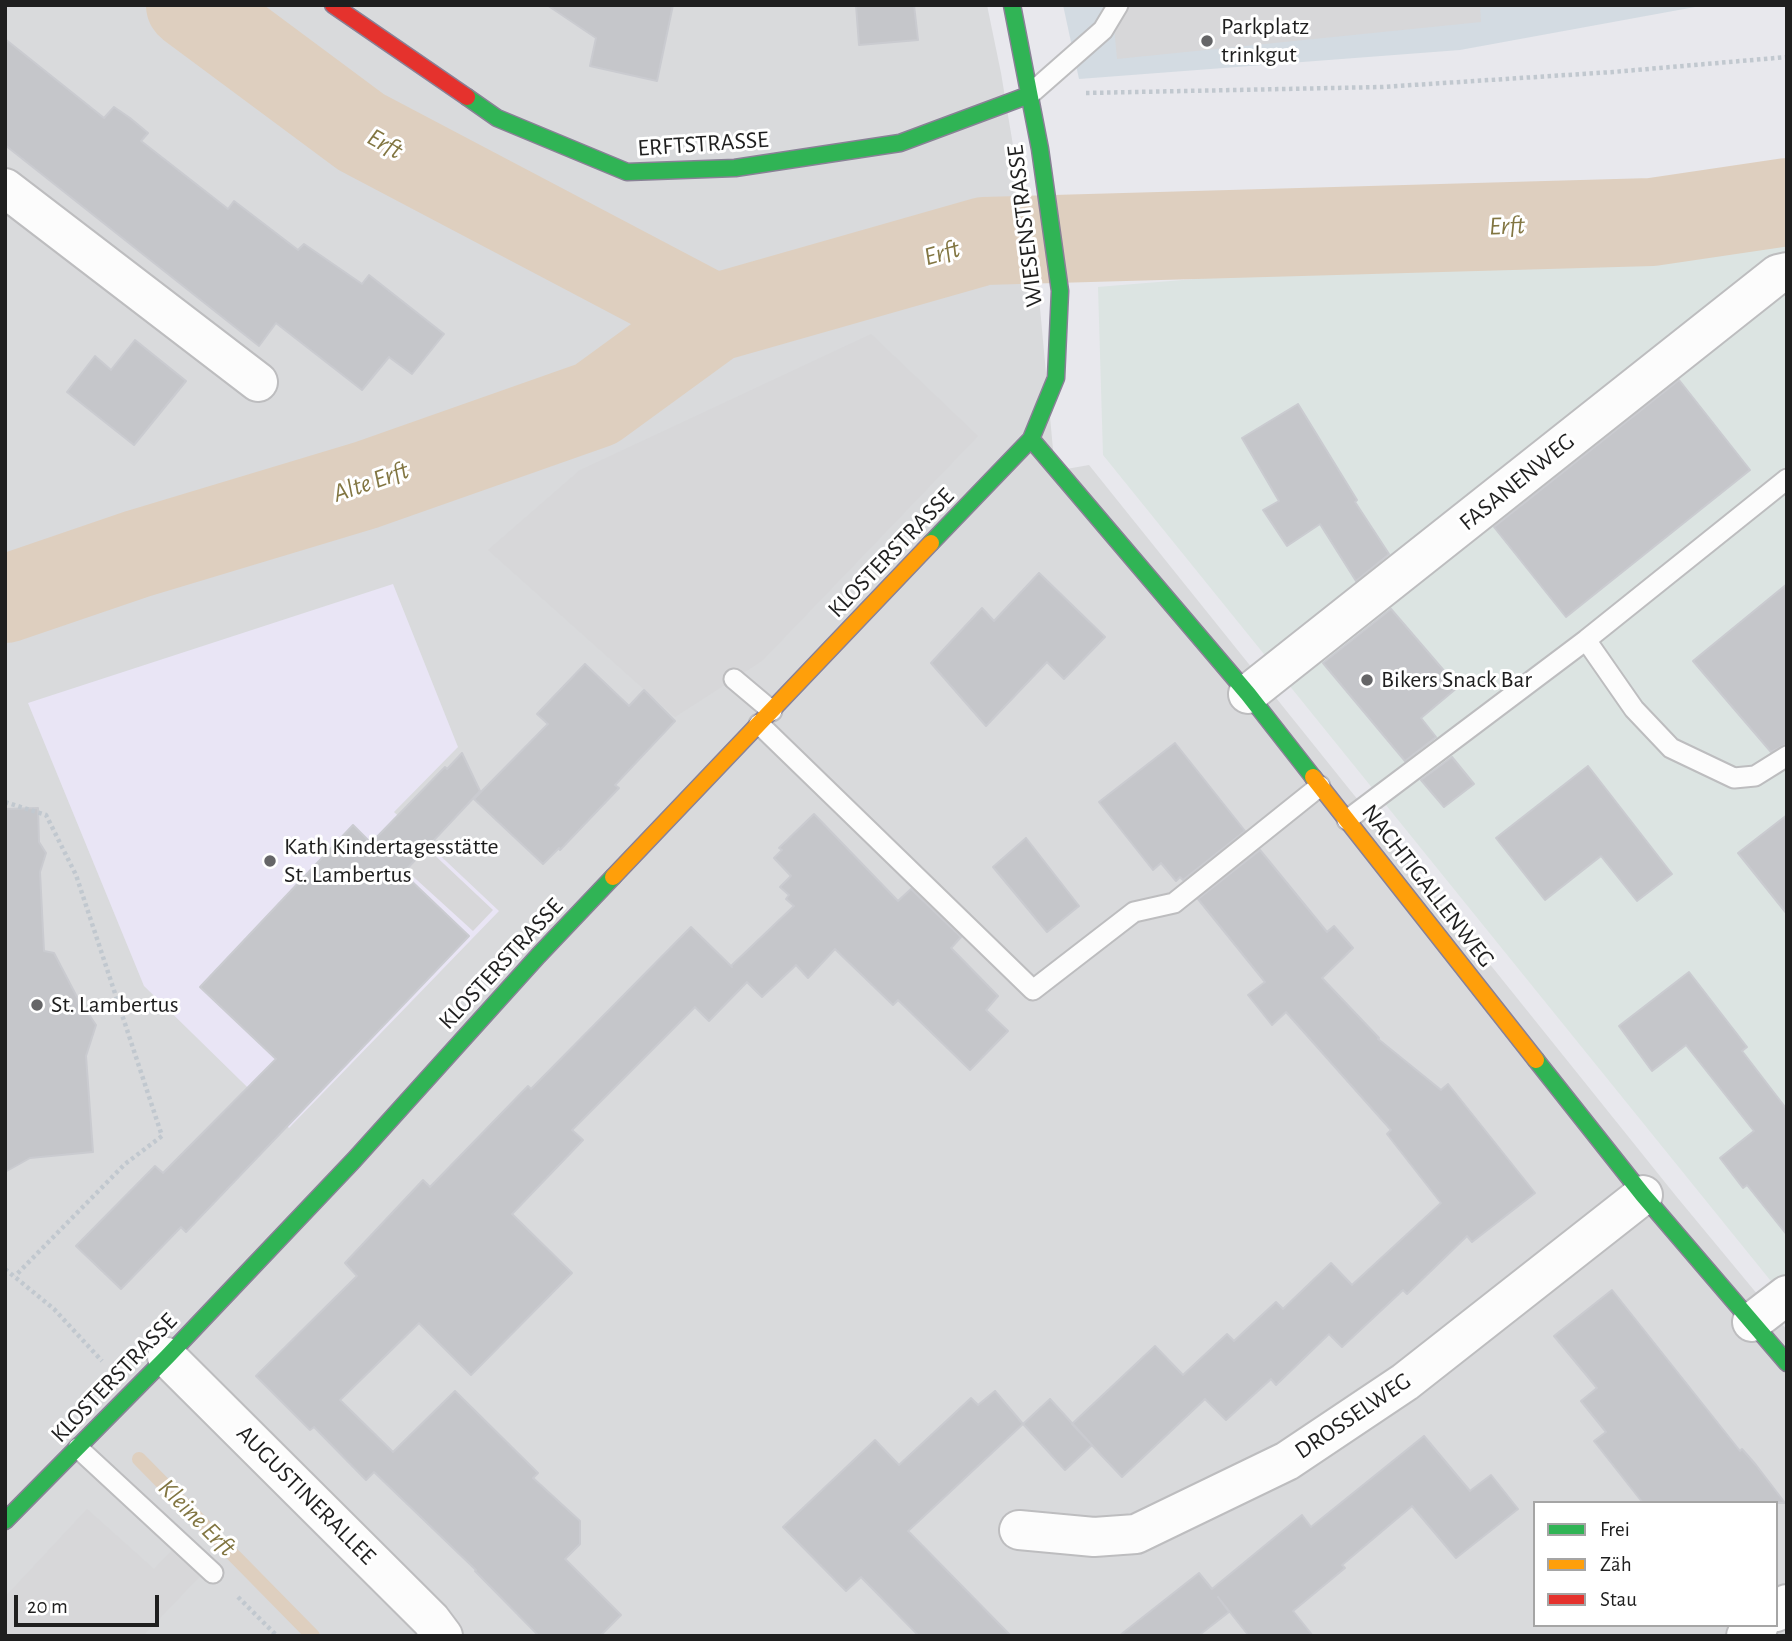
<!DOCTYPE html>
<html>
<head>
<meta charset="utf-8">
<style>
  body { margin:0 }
  #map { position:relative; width:1792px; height:1641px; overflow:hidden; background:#e8e8ed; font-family:"Alegreya Sans",sans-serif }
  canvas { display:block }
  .frame { position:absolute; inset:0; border:7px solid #1f1f1f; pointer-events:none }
  .legend { position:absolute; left:1533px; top:1501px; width:245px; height:126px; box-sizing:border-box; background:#fff; border:2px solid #a5a5a5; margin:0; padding:9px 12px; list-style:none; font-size:21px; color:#1f1f1f }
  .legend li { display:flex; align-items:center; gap:14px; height:35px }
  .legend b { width:35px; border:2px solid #a5a5a5 }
  .scale { position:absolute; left:14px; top:1595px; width:145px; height:32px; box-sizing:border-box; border:4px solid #1f1f1f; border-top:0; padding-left:9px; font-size:21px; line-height:24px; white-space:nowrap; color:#1f1f1f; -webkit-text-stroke:5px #fff; paint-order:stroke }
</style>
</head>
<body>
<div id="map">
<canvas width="1792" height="1641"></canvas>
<div class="frame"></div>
<ul class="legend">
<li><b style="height:9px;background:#30b455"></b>Frei</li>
<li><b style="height:9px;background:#ff9f0a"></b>Zäh</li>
<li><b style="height:9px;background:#e5322d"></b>Stau</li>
</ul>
<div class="scale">20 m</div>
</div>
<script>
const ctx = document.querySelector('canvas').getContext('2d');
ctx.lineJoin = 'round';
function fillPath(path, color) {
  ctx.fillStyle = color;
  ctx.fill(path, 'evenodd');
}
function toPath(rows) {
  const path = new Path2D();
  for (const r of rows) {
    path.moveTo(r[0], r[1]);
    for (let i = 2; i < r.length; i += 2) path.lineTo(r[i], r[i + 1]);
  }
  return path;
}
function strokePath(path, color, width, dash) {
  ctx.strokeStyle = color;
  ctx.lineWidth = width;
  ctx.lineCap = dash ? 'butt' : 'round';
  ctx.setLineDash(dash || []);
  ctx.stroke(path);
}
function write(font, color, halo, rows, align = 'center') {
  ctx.font = font + ' "Alegreya Sans",sans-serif';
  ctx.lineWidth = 6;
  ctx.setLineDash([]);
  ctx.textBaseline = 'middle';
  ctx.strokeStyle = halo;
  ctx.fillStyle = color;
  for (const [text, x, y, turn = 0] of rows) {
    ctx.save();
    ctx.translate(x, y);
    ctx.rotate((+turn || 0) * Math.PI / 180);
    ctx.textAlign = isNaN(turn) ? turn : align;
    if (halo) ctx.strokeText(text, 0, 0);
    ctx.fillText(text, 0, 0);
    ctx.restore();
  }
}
fillPath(toPath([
  [5,5,987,5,1001,73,1040,308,1055,471,1089,465,1676,1196,1787,1330,1787,1636,5,1636],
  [1535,1503,1776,1503,1776,1625,1535,1625]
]), '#d9dadc');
fillPath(toPath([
  [1063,5,1706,5,1460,50,1079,79]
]), '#d3dbe2');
fillPath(toPath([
  [1787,221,1787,1301,1103,455,1098,287,1652,241]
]), '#dce4e2');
fillPath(toPath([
  [393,584,458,747,394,812,499,911,289,1128,144,986,28,703]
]), '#e9e5f5');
fillPath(toPath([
  [1112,5,1480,5,1481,22,1117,59],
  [871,334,978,436,762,661,675,717,488,550,580,470],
  [427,848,493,910,473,931,406,870],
  [87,1509,154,1569,175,1547,202,1574,143,1636,5,1636,5,1597]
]), '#d7d7d9');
strokePath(toPath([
  [139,1459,313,1636]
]), '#decfbf', 14);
strokePath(toPath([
  [190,5,361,132,714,318,984,241,1652,222,1787,202],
  [5,599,137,554,366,485,596,404,714,318]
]), '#decfbf', 88);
const building = toPath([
  [547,5,673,5,657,81,590,66,596,38,547,5],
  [856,5,914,5,918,40,859,45,856,5],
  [5,39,104,118,114,107,130,118,148,133,141,141,228,209,234,201,298,250,304,244,362,284,369,275,444,334,412,374,389,357,362,390,276,323,259,346,5,145,5,39],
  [135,340,186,381,134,445,67,392,95,356,111,370,135,340],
  [1679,380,1750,470,1566,617,1494,527,1679,380],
  [1298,404,1357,500,1355,502,1389,554,1356,581,1320,524,1287,546,1263,510,1279,501,1242,438,1298,404],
  [1039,573,1105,637,1064,679,1047,662,986,726,931,663,982,608,994,621,1039,573],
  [1787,584,1787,744,1771,752,1693,661,1787,584],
  [1391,609,1458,687,1421,718,1436,737,1405,761,1323,663,1391,609],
  [585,664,629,706,644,690,675,721,615,785,619,788,560,850,559,848,543,864,474,799,548,724,537,714,585,664],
  [1175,743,1245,831,1183,880,1180,877,1176,881,1161,863,1153,870,1099,802,1175,743],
  [462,753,480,791,403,873,469,936,186,1232,181,1227,121,1289,76,1246,155,1166,163,1173,276,1059,200,987,353,825,371,843,445,767,447,769,462,753],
  [1452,757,1474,784,1444,807,1421,780,1452,757],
  [1588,766,1672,874,1637,901,1601,856,1545,900,1496,838,1588,766],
  [38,808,39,842,46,853,40,872,44,951,54,953,77,997,96,1025,86,1056,93,1152,30,1158,5,1172,5,809,38,808],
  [814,814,898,901,911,889,961,937,951,948,998,996,986,1010,1008,1031,970,1070,898,1000,893,1005,835,949,808,978,796,965,762,997,747,982,709,1021,695,1007,572,1130,583,1140,512,1214,572,1273,471,1375,419,1323,340,1400,393,1452,455,1391,538,1473,533,1478,580,1521,580,1544,565,1559,621,1615,600,1636,539,1636,475,1571,476,1570,374,1472,366,1480,314,1427,310,1430,256,1376,357,1276,345,1263,423,1180,430,1187,528,1086,531,1089,691,927,732,967,731,966,794,906,786,899,789,895,780,887,791,876,774,858,782,850,779,848,814,814],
  [1787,815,1787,914,1738,853,1787,815],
  [1026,838,1079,906,1047,932,993,867,1026,838],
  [1260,850,1327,932,1334,926,1353,948,1322,978,1379,1038,1378,1039,1441,1090,1448,1084,1535,1193,1472,1242,1467,1236,1407,1294,1403,1290,1342,1347,1329,1334,1276,1385,1271,1379,1226,1420,1205,1399,1122,1477,1072,1424,1155,1346,1183,1375,1227,1334,1234,1341,1276,1302,1283,1309,1331,1263,1352,1285,1441,1203,1387,1134,1391,1130,1286,1012,1272,1025,1248,995,1265,982,1198,899,1260,850],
  [1689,972,1747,1047,1742,1051,1785,1107,1787,1105,1787,1235,1747,1185,1743,1188,1720,1158,1754,1131,1686,1045,1652,1071,1619,1026,1689,972],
  [1612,1290,1740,1451,1742,1449,1756,1465,1785,1503,1643,1503,1594,1441,1606,1432,1581,1401,1597,1388,1554,1336,1612,1290],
  [995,1391,1023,1424,908,1531,1011,1636,919,1636,861,1577,846,1591,783,1527,875,1440,899,1465,971,1398,978,1405,995,1391],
  [1050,1399,1092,1445,1065,1470,1023,1424,1050,1399],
  [1424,1436,1470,1491,1491,1475,1518,1509,1456,1558,1412,1506,1342,1565,1345,1568,1293,1611,1313,1636,1249,1636,1218,1597,1229,1612,1198,1636,1119,1636,1199,1573,1212,1589,1302,1515,1311,1527,1424,1436]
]);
fillPath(building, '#c5c6ca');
strokePath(building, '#cacbd0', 2);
const lane = toPath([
  [1029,95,1103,30,1118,5],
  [1586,640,1634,709,1671,748,1734,778,1755,776,1787,756],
  [734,679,772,711],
  [759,724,1033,990,1134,912,1174,903,1320,786],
  [1347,820,1586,640,1787,479],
  [78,1448,213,1573]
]);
const street = toPath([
  [5,188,258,382],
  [1248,694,1778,274,1787,272],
  [1752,1322,1787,1295],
  [167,1357,431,1620,443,1636],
  [1019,1530,1094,1537,1136,1534,1287,1461,1405,1382,1643,1195],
  [1776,1612,1787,1604],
  [1746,1636,1759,1625]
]);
const fast = toPath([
  [467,97,497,118,627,172,735,168,900,143,1029,95],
  [1031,439,1248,694,1313,777],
  [931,543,1031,439,1056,378,1060,291,1040,149,1012,5],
  [1536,1060,1643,1195,1787,1363],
  [5,1521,167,1357,354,1160,538,956,613,877]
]);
const slow = toPath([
  [1313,777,1536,1060],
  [613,877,931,543]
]);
const jam = toPath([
  [333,5,467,97]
]);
strokePath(lane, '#bdbdbf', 23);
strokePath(street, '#bdbdbf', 42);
strokePath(fast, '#898196', 19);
strokePath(slow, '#898196', 19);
strokePath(jam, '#898196', 19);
strokePath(toPath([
  [1086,93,1382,87,1613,72,1787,57],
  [5,802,46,815,76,875,162,1136,125,1164,15,1276],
  [5,1269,54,1309,102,1361],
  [238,1597,277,1636]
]), '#c1c8cf', 4.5, [3.5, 3.5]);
strokePath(lane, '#fcfcfc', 19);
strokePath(street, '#fcfcfc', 38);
strokePath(fast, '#30b455', 16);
strokePath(slow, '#ff9f0a', 16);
strokePath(jam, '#e5322d', 16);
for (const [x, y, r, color] of [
  [1207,41,7,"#656567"],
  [1367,680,7,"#656567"],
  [270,861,7,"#656567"],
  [37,1005,7,"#656567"]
]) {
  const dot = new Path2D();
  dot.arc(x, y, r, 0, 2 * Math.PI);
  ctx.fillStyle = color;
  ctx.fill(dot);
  strokePath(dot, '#fff', 2.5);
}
write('24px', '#1f1f1f', '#fff', [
  ["Parkplatz",1221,27],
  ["trinkgut",1221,55],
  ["Bikers Snack Bar",1381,680],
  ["Kath Kindertagesstätte",284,847],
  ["St. Lambertus",284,875],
  ["St. Lambertus",51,1005]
], 'left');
write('24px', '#1f1f1f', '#fff', [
  ["ERFTSTRASSE",703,144,-4],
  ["WIESENSTRASSE",1025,226,-97],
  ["FASANENWEG",1517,482,-39],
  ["KLOSTERSTRASSE",891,553,-46],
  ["NACHTIGALLENWEG",1428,886,52],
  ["KLOSTERSTRASSE",501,964,-47],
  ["KLOSTERSTRASSE",114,1378,-46],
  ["DROSSELWEG",1353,1416,-34],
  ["AUGUSTINERALLEE",306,1495,45]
]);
write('italic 26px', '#827642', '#fff', [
  ["Erft",385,144,29],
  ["Erft",1507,226,-2],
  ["Erft",942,253,-16],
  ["Alte Erft",371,482,-19],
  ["Kleine Erft",197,1518,45]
]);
</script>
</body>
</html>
